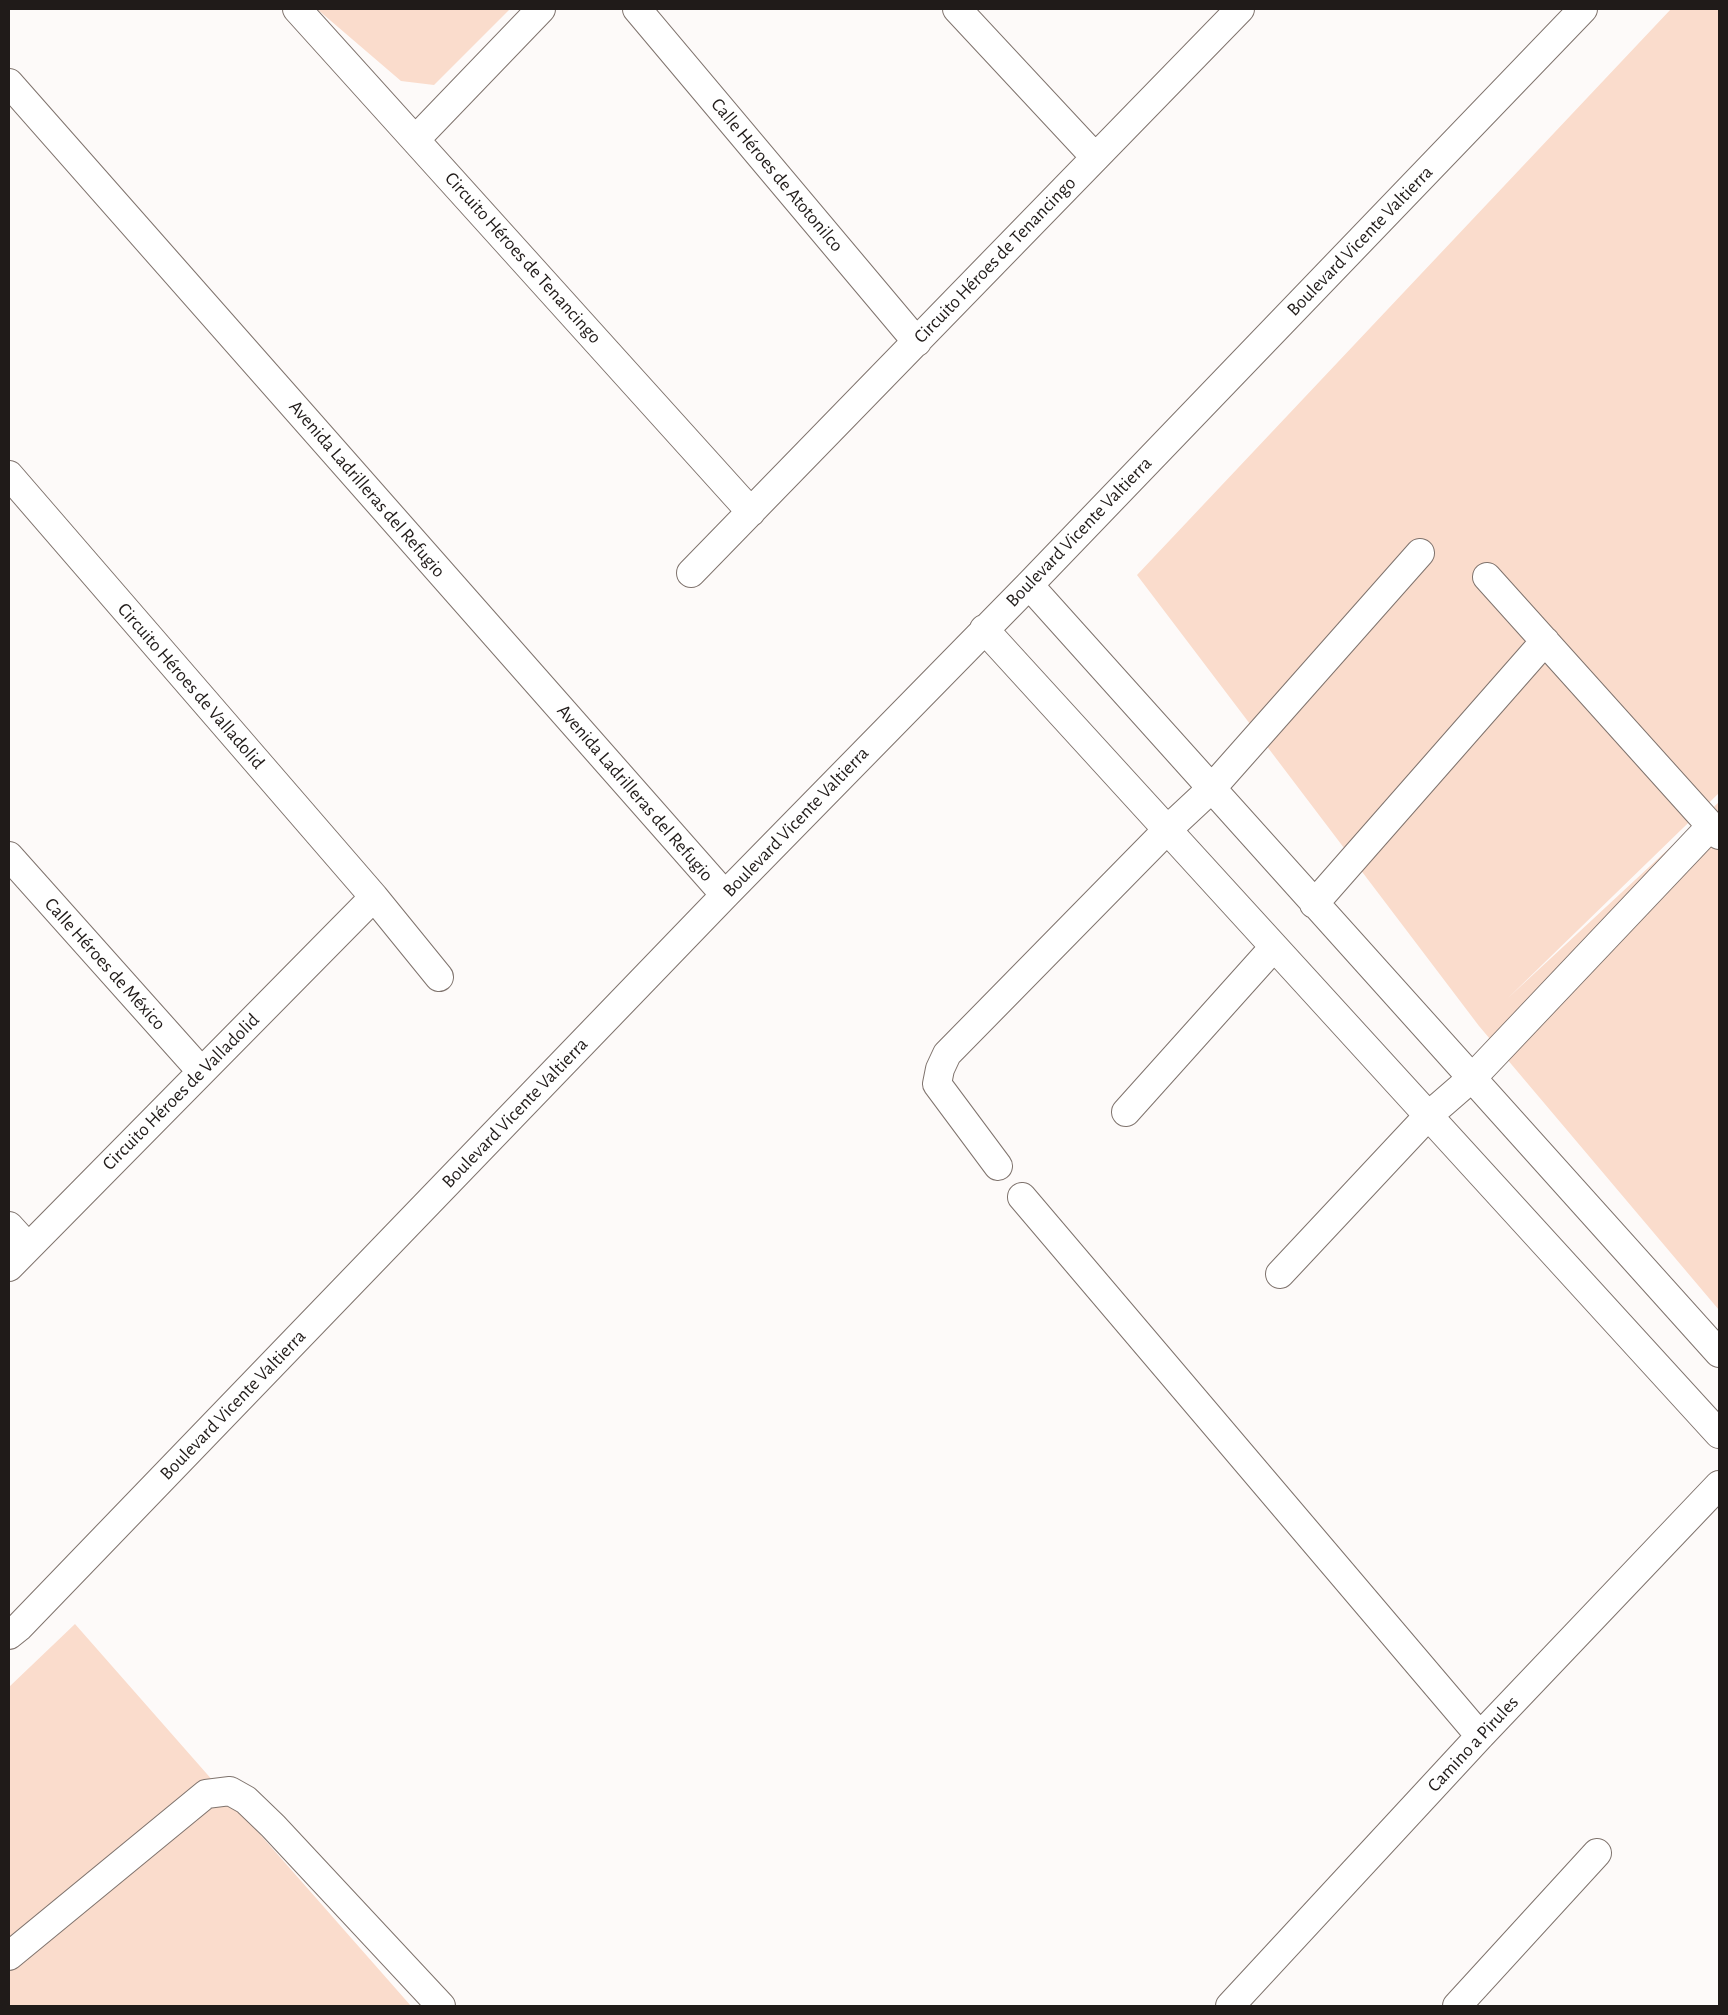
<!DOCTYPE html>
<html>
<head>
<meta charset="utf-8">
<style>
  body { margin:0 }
  #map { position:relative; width:1728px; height:2015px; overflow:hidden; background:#fdfaf9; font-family:"Alegreya Sans",sans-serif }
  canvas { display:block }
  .frame { position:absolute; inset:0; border:10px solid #201b19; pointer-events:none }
</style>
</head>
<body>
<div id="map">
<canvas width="1728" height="2015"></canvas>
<div class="frame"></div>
</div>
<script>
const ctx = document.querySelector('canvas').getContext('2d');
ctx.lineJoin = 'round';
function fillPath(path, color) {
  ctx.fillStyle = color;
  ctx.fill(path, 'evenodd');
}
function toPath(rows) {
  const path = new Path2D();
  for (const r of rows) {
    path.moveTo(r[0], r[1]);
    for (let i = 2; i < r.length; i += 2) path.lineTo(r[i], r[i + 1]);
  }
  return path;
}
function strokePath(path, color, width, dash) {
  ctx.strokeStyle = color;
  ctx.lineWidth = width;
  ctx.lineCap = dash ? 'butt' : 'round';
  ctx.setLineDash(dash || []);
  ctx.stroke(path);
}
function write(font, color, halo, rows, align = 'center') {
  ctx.font = font + ' "Alegreya Sans",sans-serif';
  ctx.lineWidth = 5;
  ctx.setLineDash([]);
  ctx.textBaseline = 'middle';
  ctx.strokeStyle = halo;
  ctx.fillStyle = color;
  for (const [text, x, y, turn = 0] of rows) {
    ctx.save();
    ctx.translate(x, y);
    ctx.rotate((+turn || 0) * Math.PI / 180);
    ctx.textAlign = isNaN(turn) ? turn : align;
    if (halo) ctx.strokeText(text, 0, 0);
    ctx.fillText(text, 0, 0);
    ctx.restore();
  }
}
fillPath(toPath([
  [317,9,510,9,434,85,401,81],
  [1671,9,1719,9,1719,793,1508,998,1719,802,1719,1310,1479,1026,1137,575],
  [75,1624,411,2006,9,2006,9,1687]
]), '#fadccc');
const minor = toPath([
  [297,9,751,512],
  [637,9,917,342],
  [957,9,1094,156],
  [9,83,725,895],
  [416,139,541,9],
  [9,475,374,897,439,977],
  [691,573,1240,9],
  [1487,577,1719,835],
  [1029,585,1719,1353],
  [984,629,1719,1434],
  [9,856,201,1071],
  [1314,904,1545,641],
  [1126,1112,1274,947],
  [998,1166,937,1084,940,1069,947,1054,1167,830,1211,789,1420,553],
  [1022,1197,1480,1736],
  [9,1226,28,1247],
  [9,1267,374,897],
  [1280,1274,1428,1116,1473,1077,1711,826],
  [9,1635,19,1627,725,895,1029,585,1583,9],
  [9,1956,206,1794,230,1791,246,1800,273,1826,441,2006],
  [1230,2006,1480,1736,1719,1485],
  [1457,2006,1597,1853]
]);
strokePath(minor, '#7f736d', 30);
strokePath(minor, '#fff', 28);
write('19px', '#201b19', '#fff', [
  ["Calle Héroes de Atotonilco",777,175,50],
  ["Boulevard Vicente Valtierra",1360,241,-46],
  ["Circuito Héroes de Tenancingo",523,258,48],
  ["Circuito Héroes de Tenancingo",995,260,-46],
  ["Avenida Ladrilleras del Refugio",367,489,49],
  ["Boulevard Vicente Valtierra",1079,532,-46],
  ["Circuito Héroes de Valladolid",191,686,49],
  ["Avenida Ladrilleras del Refugio",635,793,49],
  ["Boulevard Vicente Valtierra",796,822,-46],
  ["Calle Héroes de México",105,964,48],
  ["Circuito Héroes de Valladolid",181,1092,-45],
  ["Boulevard Vicente Valtierra",515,1113,-46],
  ["Boulevard Vicente Valtierra",233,1405,-46],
  ["Camino a Pirules",1473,1744,-47]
]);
</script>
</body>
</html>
